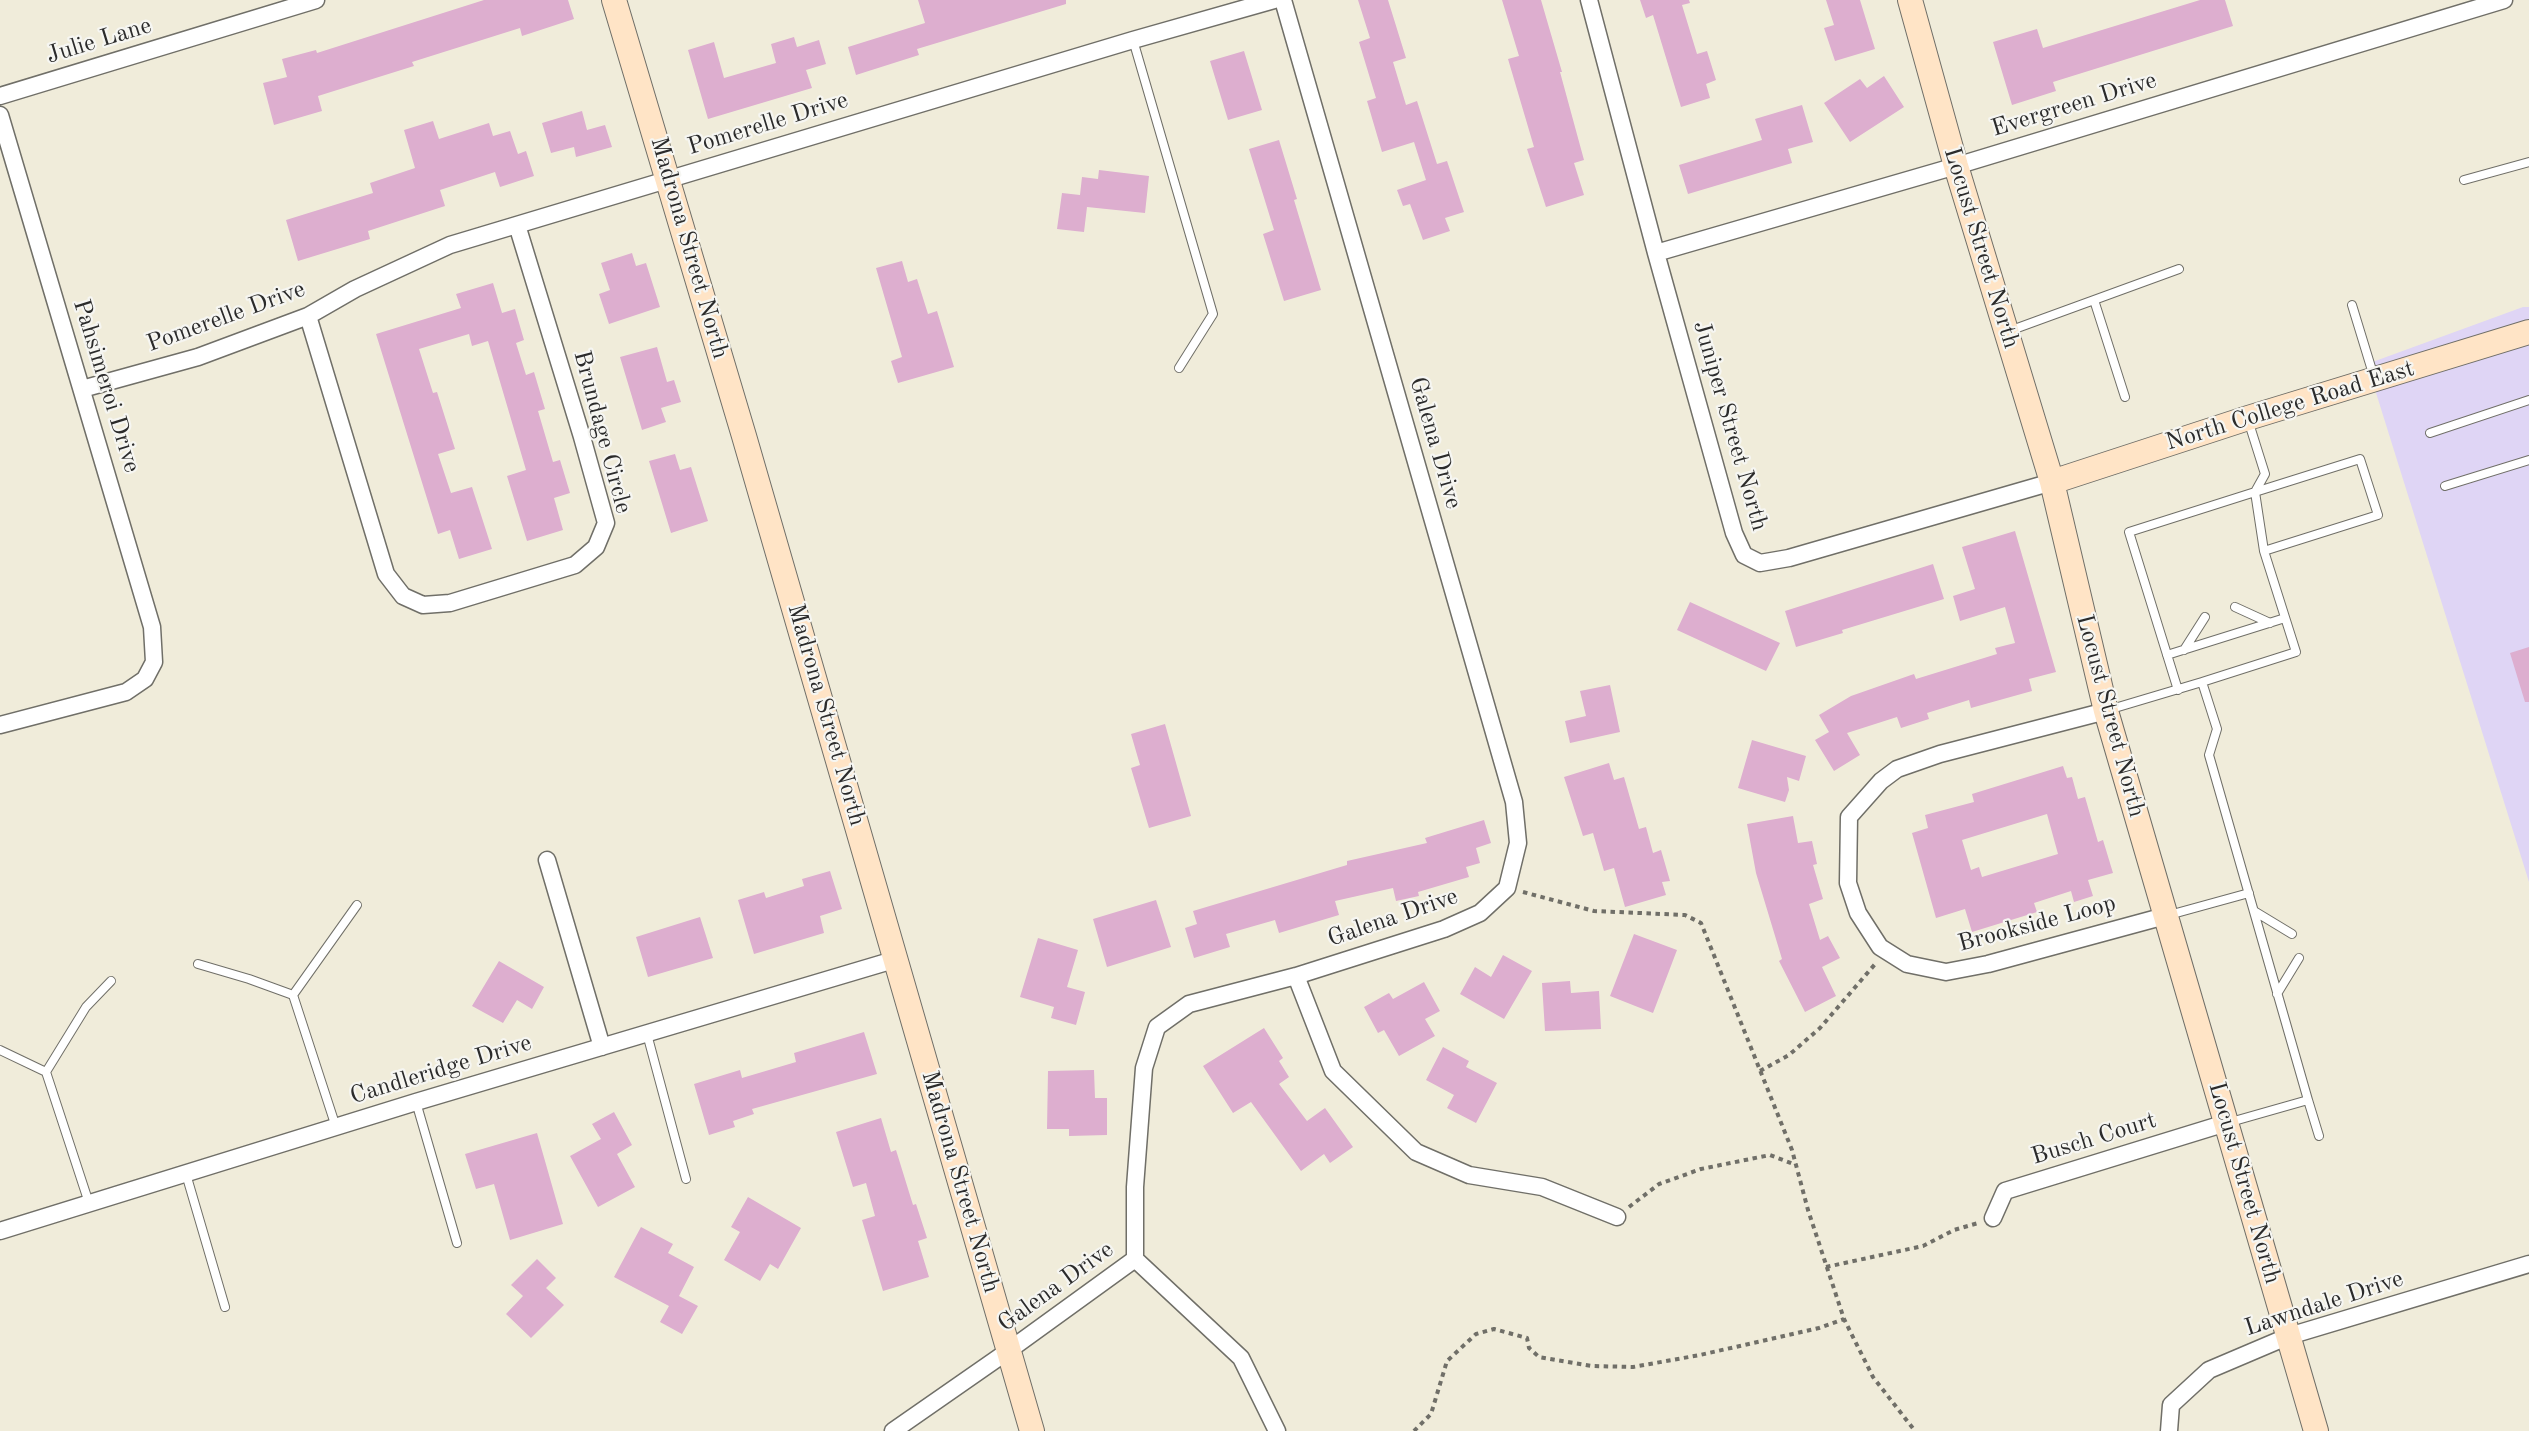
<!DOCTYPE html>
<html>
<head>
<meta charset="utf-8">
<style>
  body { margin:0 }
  canvas { display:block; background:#f0ecda }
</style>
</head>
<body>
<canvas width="2529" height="1431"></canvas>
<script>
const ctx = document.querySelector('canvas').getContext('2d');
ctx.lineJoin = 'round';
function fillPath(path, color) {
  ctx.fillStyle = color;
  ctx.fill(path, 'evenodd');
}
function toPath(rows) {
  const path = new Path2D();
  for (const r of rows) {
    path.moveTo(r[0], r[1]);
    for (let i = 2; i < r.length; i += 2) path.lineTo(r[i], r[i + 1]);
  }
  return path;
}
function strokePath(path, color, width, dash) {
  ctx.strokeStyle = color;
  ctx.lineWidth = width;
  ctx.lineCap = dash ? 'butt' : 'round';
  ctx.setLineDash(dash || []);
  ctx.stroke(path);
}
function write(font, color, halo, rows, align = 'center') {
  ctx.font = font + ' "Old Standard TT",serif';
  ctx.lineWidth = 4.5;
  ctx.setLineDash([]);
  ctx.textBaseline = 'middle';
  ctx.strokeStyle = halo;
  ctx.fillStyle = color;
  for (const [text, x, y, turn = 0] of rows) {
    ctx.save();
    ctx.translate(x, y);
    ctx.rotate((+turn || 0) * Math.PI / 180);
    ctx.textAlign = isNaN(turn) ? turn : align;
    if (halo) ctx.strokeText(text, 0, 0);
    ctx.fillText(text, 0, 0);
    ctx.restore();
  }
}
fillPath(toPath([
  [2523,307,2529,307,2529,882,2367,364]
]), '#dfd5f5');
fillPath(toPath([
  [484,0,568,0,574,19,522,36,520,28,412,62,414,66,318,96,322,111,274,125,263,83,287,77,282,59,316,50,317,53],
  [918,0,1066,0,1066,4,917,49,919,55,856,75,848,47,925,23],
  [1358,0,1388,0,1406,58,1393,62,1406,105,1417,101,1437,164,1447,161,1464,212,1445,218,1450,231,1423,240,1410,204,1403,206,1397,190,1426,180,1414,142,1382,152,1367,101,1376,98,1359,42,1370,38],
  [1502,0,1541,0,1562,72,1560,72,1584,160,1574,163,1584,195,1546,207,1527,149,1534,147,1508,59,1519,56],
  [1640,0,1689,0,1690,3,1682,5,1697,54,1707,51,1716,80,1706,84,1710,98,1681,107,1653,15,1646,18],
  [1826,0,1860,0,1875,49,1835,61,1824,28,1834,25],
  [2200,0,2225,0,2233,26,2053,82,2056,91,2012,105,1993,42,2037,29,2043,48],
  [794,37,797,47,819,40,826,64,806,70,812,88,708,119,688,50,714,42,724,78,776,63,771,44],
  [1244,51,1262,110,1228,120,1210,61],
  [1884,76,1904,107,1850,142,1824,103,1860,79,1867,88],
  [1802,105,1813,142,1788,149,1792,163,1688,194,1679,165,1762,140,1755,119],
  [582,111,587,130,605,125,612,147,576,157,574,147,551,153,542,123],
  [433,121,439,139,489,123,493,136,510,131,518,154,526,151,534,176,500,187,495,172,440,190,445,206,368,231,370,239,298,261,286,220,373,193,370,183,415,168,404,130],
  [1279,140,1297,199,1294,200,1321,290,1284,301,1263,234,1274,230,1249,149],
  [1099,170,1149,176,1145,213,1087,207,1084,232,1057,229,1062,193,1080,195,1082,177,1098,179],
  [632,253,636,266,646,263,660,307,609,324,599,294,610,290,601,263],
  [902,261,908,282,917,279,928,314,937,311,954,367,898,383,891,361,902,357,876,268],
  [493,283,502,313,515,309,524,340,516,343,526,375,534,372,545,409,538,411,553,462,560,460,570,493,554,498,563,530,527,541,507,476,526,470,488,341,472,346,469,334,419,349,433,393,437,392,455,449,438,454,451,493,472,487,492,549,459,559,450,530,438,534,376,334,461,308,456,294],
  [657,347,667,382,674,380,681,402,661,408,666,422,642,430,620,357],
  [675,454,680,470,691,467,708,521,671,533,649,461],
  [2015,531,2056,672,2029,679,2032,691,1971,708,1969,700,1927,713,1929,719,1901,728,1897,717,1847,733,1860,755,1834,771,1815,740,1829,732,1819,715,1851,696,1914,674,1916,679,1997,654,1995,648,2015,643,2005,607,1960,621,1953,596,1975,589,1962,547],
  [1933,564,1944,599,1842,630,1843,633,1796,647,1785,611],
  [1690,602,1780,643,1766,671,1677,630],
  [2529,647,2529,702,2525,702,2510,653],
  [1610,685,1620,732,1570,743,1565,721,1586,716,1580,691],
  [1165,724,1191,816,1149,828,1131,768,1140,765,1131,734],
  [1752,740,1806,756,1799,781,1787,777,1789,790,1785,802,1738,788],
  [1609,763,1614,780,1624,777,1639,829,1646,827,1653,853,1661,850,1670,881,1662,882,1666,895,1625,907,1614,868,1604,871,1593,833,1583,836,1564,777],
  [2063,766,2067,778,2072,777,2078,799,2085,797,2098,842,2103,840,2113,873,2088,880,2093,896,2074,902,2071,891,2034,903,2037,912,1972,932,1965,909,1936,918,1912,833,1928,828,1925,815,1974,802,1972,794],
  [2047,814,2058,854,1982,877,1979,867,1971,870,1962,840],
  [1793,816,1798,843,1812,841,1817,864,1813,865,1823,899,1809,904,1820,940,1828,936,1840,958,1822,967,1836,996,1805,1012,1779,961,1782,959,1756,873,1747,824],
  [1484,820,1491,843,1476,848,1480,863,1466,867,1469,877,1418,892,1419,896,1396,901,1393,888,1335,901,1339,915,1279,933,1275,920,1226,934,1230,947,1194,958,1185,928,1197,924,1193,911,1347,865,1347,861,1427,843,1425,838],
  [830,871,842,909,820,916,824,933,754,954,738,900,764,892,766,898,804,886,802,879],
  [1156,900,1171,947,1107,967,1093,919],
  [700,917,713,958,648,977,636,937],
  [1634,934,1677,950,1653,1013,1610,996],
  [1038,938,1078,950,1067,987,1085,992,1076,1025,1051,1018,1054,1007,1020,997],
  [1503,955,1532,971,1504,1019,1460,994,1475,967,1491,977],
  [499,961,544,987,532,1009,517,1000,503,1023,472,1006],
  [1570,981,1571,993,1599,991,1601,1029,1545,1031,1542,983],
  [1424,982,1440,1011,1425,1019,1435,1036,1399,1056,1384,1030,1378,1033,1364,1007,1389,993,1393,999],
  [1264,1028,1283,1058,1279,1061,1289,1077,1279,1084,1307,1121,1325,1108,1353,1147,1330,1163,1324,1154,1301,1171,1251,1102,1233,1113,1203,1066],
  [864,1032,877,1074,752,1109,754,1114,733,1121,735,1127,709,1135,694,1084,740,1070,742,1078,796,1062,794,1053],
  [1443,1047,1469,1061,1466,1067,1497,1083,1476,1123,1447,1108,1454,1095,1426,1080],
  [1094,1070,1095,1098,1107,1098,1107,1135,1069,1136,1069,1129,1047,1129,1048,1071],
  [614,1112,632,1145,617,1154,635,1187,598,1207,570,1156,601,1139,592,1124],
  [881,1118,891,1152,896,1150,913,1205,916,1204,927,1238,918,1241,929,1277,883,1291,862,1220,875,1216,866,1183,853,1187,836,1132],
  [537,1133,563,1224,510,1240,494,1184,476,1189,465,1154],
  [748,1197,801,1228,778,1269,770,1264,760,1281,724,1260,740,1232,731,1227],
  [641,1227,673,1244,668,1253,694,1267,679,1296,698,1306,682,1334,660,1322,669,1306,614,1277],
  [537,1259,556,1278,546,1288,564,1305,531,1338,506,1314,523,1296,511,1285]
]), '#ddaecf');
const lane = toPath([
  [1133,40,1213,314,1179,368],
  [2464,180,2529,162],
  [2094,300,2125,397],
  [2352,305,2374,377],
  [2009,331,2179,269],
  [2248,420,2265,474,2255,492],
  [2430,433,2529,400],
  [2445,486,2529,460],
  [2255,492,2360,459,2378,515,2264,551],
  [2235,607,2270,623],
  [2184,650,2205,617],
  [2167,655,2285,618],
  [2178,690,2129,532,2255,492,2264,551,2296,652,2202,682],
  [2108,710,2202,682,2217,729,2209,755,2308,1100,2227,1123],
  [2254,911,2292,934],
  [2169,915,2249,893],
  [198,964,249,979,293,995],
  [2277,994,2299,958],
  [647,1034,686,1179],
  [0,1050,46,1072],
  [2308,1100,2319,1136],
  [416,1102,457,1243],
  [336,1127,293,995,357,905],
  [186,1174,225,1307],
  [89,1203,46,1072,86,1007,111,981]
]);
const street = toPath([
  [1589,0,1656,253,1734,533,1744,555,1760,563,1789,558,2052,482],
  [0,96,316,0],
  [0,115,152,627,154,662,145,679,126,692,0,725],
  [1656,253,1956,166,2504,0],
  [308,316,386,574,403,596,423,605,450,603,575,565,596,547,606,523,582,437,517,225],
  [82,389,198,357,308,316,355,289,450,245,1133,40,1274,0],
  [2106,711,1940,754,1897,769,1881,781,1849,817,1848,883,1858,913,1880,947,1907,964,1946,972,1988,964,2165,916],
  [547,860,602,1047],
  [1296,976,1333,1071,1416,1152,1469,1175,1542,1187,1617,1217],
  [1993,1218,2005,1191,2226,1123],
  [0,1231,416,1102,897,959],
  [1135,1259,1241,1358,1277,1431],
  [893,1431,1008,1351,1135,1259,1135,1187,1144,1068,1157,1027,1189,1004,1296,976,1444,929,1480,913,1507,888,1518,843,1514,802,1283,0],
  [2169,1431,2171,1405,2209,1370,2289,1336,2529,1264]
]);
const secondary = toPath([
  [614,0,744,436,1032,1431],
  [1910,0,1956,166,2052,482,2106,711,2316,1431],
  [2052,482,2248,418,2529,332]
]);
strokePath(lane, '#706f68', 10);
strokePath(street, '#706f68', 19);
strokePath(secondary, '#706f68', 26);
strokePath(toPath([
  [1523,892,1594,911,1685,915,1701,923,1792,1150,1808,1210,1844,1319,1873,1377,1915,1431],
  [1760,1071,1789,1055,1820,1028,1876,963],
  [1629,1207,1659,1184,1701,1169,1770,1155,1796,1165],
  [1826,1267,1923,1246,1954,1230,1978,1223],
  [1414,1431,1431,1414,1447,1361,1476,1334,1494,1329,1527,1338,1529,1348,1539,1357,1592,1366,1633,1367,1700,1355,1819,1328,1844,1319]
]), '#706f68', 4, [4.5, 4.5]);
strokePath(lane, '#fff', 8);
strokePath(street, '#fff', 16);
strokePath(secondary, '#ffe4c6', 24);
write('24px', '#2b2b2b', '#f6f6f2', [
  ["Julie Lane",99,41,-17],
  ["Evergreen Drive",2074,105,-17],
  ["Pomerelle Drive",768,124,-17],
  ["Madrona Street North",689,248,74],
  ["Locust Street North",1981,248,73],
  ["Pomerelle Drive",226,317,-20],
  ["Pahsimeroi Drive",106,386,73],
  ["North College Road East",2290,406,-17],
  ["Juniper Street North",1730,426,74],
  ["Brundage Circle",602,432,75],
  ["Galena Drive",1435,443,74],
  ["Madrona Street North",826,715,74],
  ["Locust Street North",2110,716,75],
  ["Galena Drive",1393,918,-19],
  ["Brookside Loop",2037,924,-15],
  ["Candleridge Drive",441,1070,-17],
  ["Busch Court",2094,1139,-17],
  ["Madrona Street North",960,1182,74],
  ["Locust Street North",2244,1183,74],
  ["Galena Drive",1056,1287,-36],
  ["Lawndale Drive",2324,1304,-18]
]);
</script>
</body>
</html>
